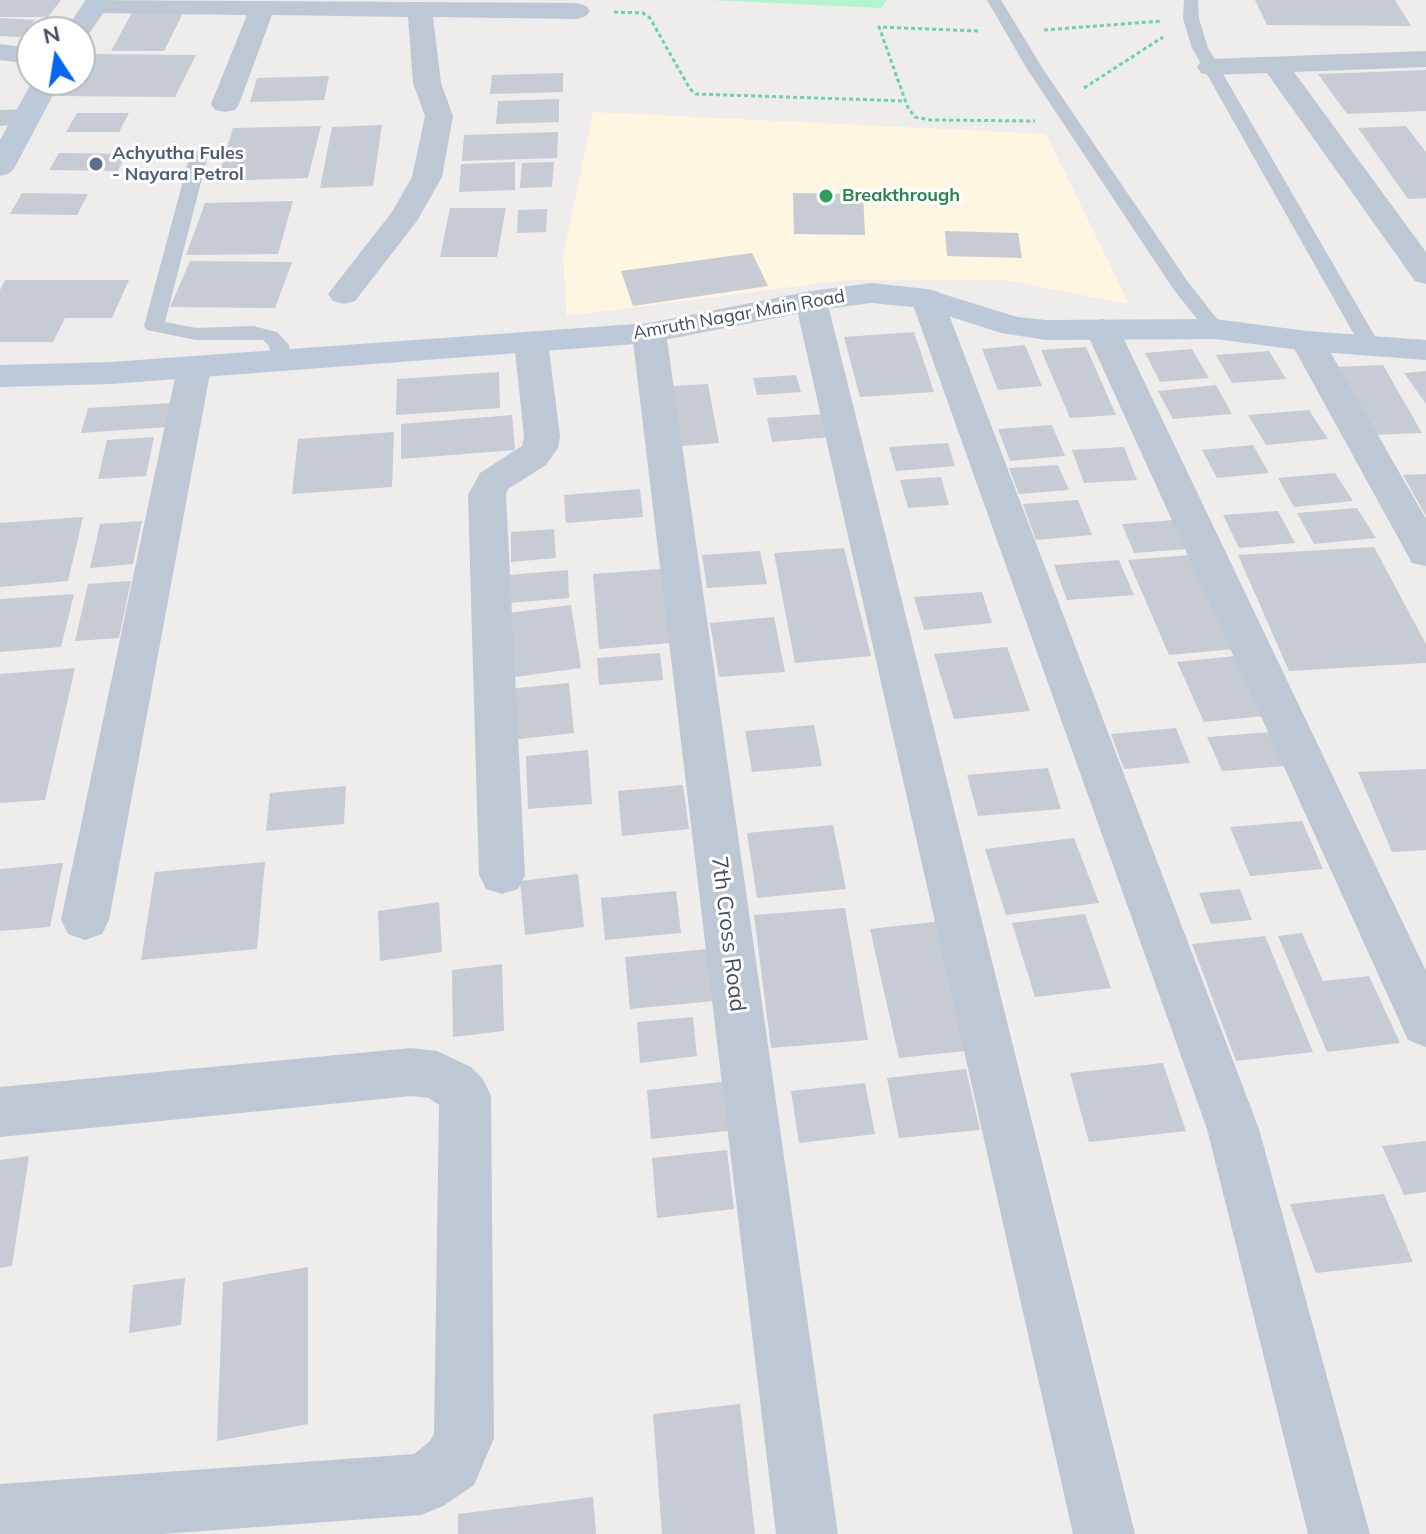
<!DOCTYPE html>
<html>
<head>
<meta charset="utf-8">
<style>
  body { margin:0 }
  #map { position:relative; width:1426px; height:1534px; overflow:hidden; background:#efecec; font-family:Mulish,sans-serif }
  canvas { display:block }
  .north { position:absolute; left:16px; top:16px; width:80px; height:80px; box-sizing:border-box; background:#fff; border:2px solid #b3b9be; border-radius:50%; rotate:348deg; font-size:22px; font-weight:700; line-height:32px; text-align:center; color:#424f5c }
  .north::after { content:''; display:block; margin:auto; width:28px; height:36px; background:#0466f1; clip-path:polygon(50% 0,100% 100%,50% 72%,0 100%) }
</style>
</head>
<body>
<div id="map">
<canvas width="1426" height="1534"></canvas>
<div class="north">N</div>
</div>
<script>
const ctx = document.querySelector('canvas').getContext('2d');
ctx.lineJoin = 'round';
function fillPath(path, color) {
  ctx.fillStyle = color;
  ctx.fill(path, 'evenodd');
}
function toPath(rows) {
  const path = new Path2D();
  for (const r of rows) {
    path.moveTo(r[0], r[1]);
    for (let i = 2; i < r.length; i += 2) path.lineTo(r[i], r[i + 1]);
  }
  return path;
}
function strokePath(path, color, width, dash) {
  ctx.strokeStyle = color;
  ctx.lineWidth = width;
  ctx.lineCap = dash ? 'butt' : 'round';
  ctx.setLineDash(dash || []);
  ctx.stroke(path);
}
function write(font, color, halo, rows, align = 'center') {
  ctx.font = font + ' Mulish,sans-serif';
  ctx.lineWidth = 6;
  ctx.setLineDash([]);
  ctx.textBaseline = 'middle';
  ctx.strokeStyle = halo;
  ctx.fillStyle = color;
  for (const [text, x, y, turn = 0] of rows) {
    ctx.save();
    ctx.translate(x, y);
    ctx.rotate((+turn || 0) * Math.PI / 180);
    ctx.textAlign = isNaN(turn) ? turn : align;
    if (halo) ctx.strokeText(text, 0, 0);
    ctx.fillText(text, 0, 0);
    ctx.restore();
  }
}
fillPath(toPath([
  [593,112,1046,134,1129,304,1004,280,846,280,567,316,563,257]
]), '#fef6e1');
fillPath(toPath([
  [710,0,887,0,881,8]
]), '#b3f4ce');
fillPath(toPath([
  [0,0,61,0,48,17,0,17],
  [1255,0,1395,0,1411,26,1267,25],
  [134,9,185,9,164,51,111,51],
  [0,18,35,20,20,37,0,36],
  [86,54,196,55,175,97,60,96,70,80,80,80,80,64],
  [1426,70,1426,111,1347,114,1318,74],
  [563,73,563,92,490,94,492,75],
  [329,76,324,100,250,102,257,78],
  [559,99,559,122,496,124,498,101],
  [77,113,129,113,119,132,66,132],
  [382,125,373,186,320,188,332,127],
  [321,126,308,178,217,181,233,128],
  [1406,126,1426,152,1426,198,1408,199,1358,128],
  [558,132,557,158,462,161,464,135],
  [59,153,126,154,118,171,49,170],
  [515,162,515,190,459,192,461,164],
  [554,162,552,187,520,188,522,163],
  [22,193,88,194,77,215,10,214],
  [793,193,863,194,865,235,794,234],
  [293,201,278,254,186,255,205,203],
  [450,208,506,208,497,257,440,257],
  [547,209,546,232,517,233,518,210],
  [945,231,1018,233,1022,258,947,256],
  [752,253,768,286,633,306,621,271],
  [190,261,292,262,275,308,170,307],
  [5,280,129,280,112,318,65,318,53,342,0,342,0,290],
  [914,332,934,392,860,397,844,337],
  [1025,345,1042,386,998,390,982,349],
  [1086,347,1116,415,1070,418,1041,350],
  [1192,349,1209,378,1160,382,1145,353],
  [1269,351,1286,379,1232,383,1216,355],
  [1383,365,1422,433,1370,435,1333,367],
  [1426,371,1426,404,1404,373],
  [499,372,500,408,396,415,397,379],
  [796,375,801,392,757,395,753,378],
  [708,384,719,443,682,446,673,386],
  [1216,385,1232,414,1173,419,1158,391],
  [172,403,167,427,81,433,88,408],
  [1309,410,1328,439,1266,445,1248,415],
  [825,414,831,437,772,442,767,418],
  [512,415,515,450,401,459,401,424],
  [1052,425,1065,456,1010,461,998,429],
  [394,432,392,487,292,494,298,439],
  [154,437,146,476,98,479,107,440],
  [948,443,955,466,896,471,889,447],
  [1253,445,1269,473,1217,478,1202,450],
  [1124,447,1137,480,1084,483,1072,450],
  [1058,465,1069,490,1019,494,1009,468],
  [1335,473,1353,501,1294,507,1278,478],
  [1426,474,1426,516,1403,475],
  [941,477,949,505,908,508,900,480],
  [640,489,643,517,566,523,564,495],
  [1078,500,1092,535,1036,540,1023,504],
  [1357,508,1376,538,1314,544,1297,513],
  [1278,511,1295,543,1239,548,1223,515],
  [83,517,68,581,0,587,0,523],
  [1174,520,1188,549,1134,553,1122,524],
  [142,521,133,564,90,568,100,524],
  [554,529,556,558,511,562,511,532],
  [1374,547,1426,644,1426,663,1289,671,1238,555],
  [844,548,871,656,795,663,774,553],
  [760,551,767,584,707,588,702,555],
  [1190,555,1235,649,1169,655,1128,560],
  [1119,560,1134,595,1067,600,1054,565],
  [661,569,670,643,599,649,593,574],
  [568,570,569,598,509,603,508,575],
  [131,581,119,638,75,641,88,584],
  [982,592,992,623,924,630,914,597],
  [74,594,61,647,0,652,0,599],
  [571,605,581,668,515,677,507,613],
  [774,617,785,672,719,677,710,623],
  [1007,647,1030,711,954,719,934,654],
  [660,653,663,680,599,685,597,658],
  [1244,655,1274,715,1204,722,1177,662],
  [75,668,45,800,0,803,0,674],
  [569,683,574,733,511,740,508,689],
  [814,725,822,766,752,772,745,731],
  [1176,728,1190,763,1124,769,1111,734],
  [1271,732,1287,766,1222,771,1207,737],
  [588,750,592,804,528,809,526,756],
  [1048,768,1061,809,978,816,967,775],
  [1426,769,1426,850,1392,852,1358,772],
  [683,785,689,829,622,836,618,791],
  [346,786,344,824,266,831,270,793],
  [1302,821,1323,869,1250,876,1230,827],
  [833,825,846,889,757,898,747,833],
  [1074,838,1099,903,1006,915,985,849],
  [265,862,257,949,141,960,155,872],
  [63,863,50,927,0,931,0,869],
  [578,874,584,927,525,935,520,881],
  [1240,889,1252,920,1211,924,1199,893],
  [676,891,681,933,605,940,601,898],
  [439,902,442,952,380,961,378,911],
  [845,908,868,1040,771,1048,754,915],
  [1085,914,1111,988,1035,997,1012,923],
  [952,920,984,1049,899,1058,870,929],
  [1302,933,1323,981,1369,976,1400,1043,1327,1052,1278,936],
  [1265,936,1313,1052,1236,1061,1192,944],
  [708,949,714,1001,630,1009,625,957],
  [502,964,504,1031,453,1037,452,970],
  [693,1017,697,1056,640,1063,637,1022],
  [1163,1063,1186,1131,1089,1142,1070,1073],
  [966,1069,980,1130,899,1138,887,1078],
  [722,1082,728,1131,651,1139,647,1090],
  [865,1083,875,1134,799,1143,791,1091],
  [1426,1141,1426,1192,1404,1195,1382,1146],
  [727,1150,734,1209,657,1218,652,1158],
  [29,1156,12,1266,0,1268,0,1160],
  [1384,1194,1413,1262,1316,1273,1290,1204],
  [308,1267,308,1424,217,1441,223,1282],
  [185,1278,181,1325,129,1333,133,1285],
  [740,1404,755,1534,662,1534,653,1414],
  [593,1497,596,1534,458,1534,458,1514]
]), '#c7cbd3');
strokePath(toPath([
  [614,12,643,13,650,18,690,89,696,94,905,101],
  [1044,30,1162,21],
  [978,31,879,27,908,108,915,117,930,120,1035,121],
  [1084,88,1163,37]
]), '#68d5a2', 3, [4, 3]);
fillPath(toPath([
  [987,0,1001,0,1043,69,1188,282,1225,329,1222,333,1208,333,1174,290,1027,69,987,0],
  [1184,0,1198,0,1199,19,1208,48,1380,345,1377,349,1363,349,1360,345,1192,48,1183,19,1184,0],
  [199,150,208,155,165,322,196,328,253,326,277,332,289,345,291,361,288,365,274,365,269,346,263,340,196,340,147,330,144,326,190,155,199,150]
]), '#bdc8d4');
fillPath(toPath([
  [86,0,577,3,586,6,590,11,586,16,577,19,433,17,441,83,453,116,442,177,417,221,355,301,344,304,333,301,328,294,392,212,412,177,425,116,413,83,408,17,272,15,239,104,235,110,225,112,215,110,211,104,247,15,95,13,86,10,82,5,86,0],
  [0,44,32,48,32,64,0,60,0,44],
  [1426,51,1426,67,1294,72,1426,252,1426,284,1415,281,1267,73,1210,75,1201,73,1197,67,1201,61,1210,59,1426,51],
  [26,109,36,111,40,117,36,123,0,126,0,110,26,109],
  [927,289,939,292,943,299,1259,1129,1370,1534,1308,1534,1207,1129,911,299,915,292,927,289],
  [811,291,823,294,827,301,1135,1534,1073,1534,795,301,799,294,811,291],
  [1102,319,1114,322,1119,329,1426,971,1426,1047,1408,1040,1085,329,1090,322,1102,319],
  [649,323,661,326,666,333,838,1534,776,1534,632,333,637,326,649,323],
  [1307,331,1319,334,1324,341,1426,519,1426,566,1412,563,1290,341,1295,334,1307,331],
  [531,332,543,335,548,342,560,436,558,448,546,465,508,489,506,495,525,875,518,889,502,894,486,889,479,875,468,495,480,473,522,446,524,436,514,342,519,335,531,332],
  [194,358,206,361,211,368,109,920,102,934,85,940,68,934,61,920,177,368,182,361,194,358],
  [411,1048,437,1051,471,1067,483,1079,491,1096,494,1438,474,1485,443,1506,421,1515,163,1534,0,1534,0,1484,414,1454,430,1441,434,1434,439,1105,429,1098,411,1096,0,1137,0,1087,411,1048]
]), '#bdc8d4');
fillPath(toPath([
  [86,0,112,0,86,38,80,39,80,32,64,32,86,0],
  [33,80,61,80,15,167,10,173,0,176,0,140,33,80],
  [871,283,927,289,1017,317,1046,320,1215,319,1307,331,1426,340,1426,360,1307,351,1215,339,1046,340,1001,333,923,308,871,303,811,311,649,343,111,384,0,387,0,365,111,362,649,323,811,291,871,283]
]), '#bcc9d8');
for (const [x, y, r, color] of [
  [96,164,8,"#5c6f8a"],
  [826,196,8,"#2e9e5b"]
]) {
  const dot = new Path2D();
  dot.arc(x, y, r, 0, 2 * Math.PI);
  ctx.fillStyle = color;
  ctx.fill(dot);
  strokePath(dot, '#fff', 3);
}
write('bold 18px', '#4e5e75', '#fff', [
  ["Achyutha Fules",112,154],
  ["- Nayara Petrol",112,175]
], 'left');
write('bold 18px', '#27864d', '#fff', [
  ["Breakthrough",842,196]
], 'left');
write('18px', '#424f5c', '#fff', [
  ["Amruth Nagar Main Road",739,315,-10]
]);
write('22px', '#424f5c', '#fff', [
  ["7th Cross Road",728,934,83]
]);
</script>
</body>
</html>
